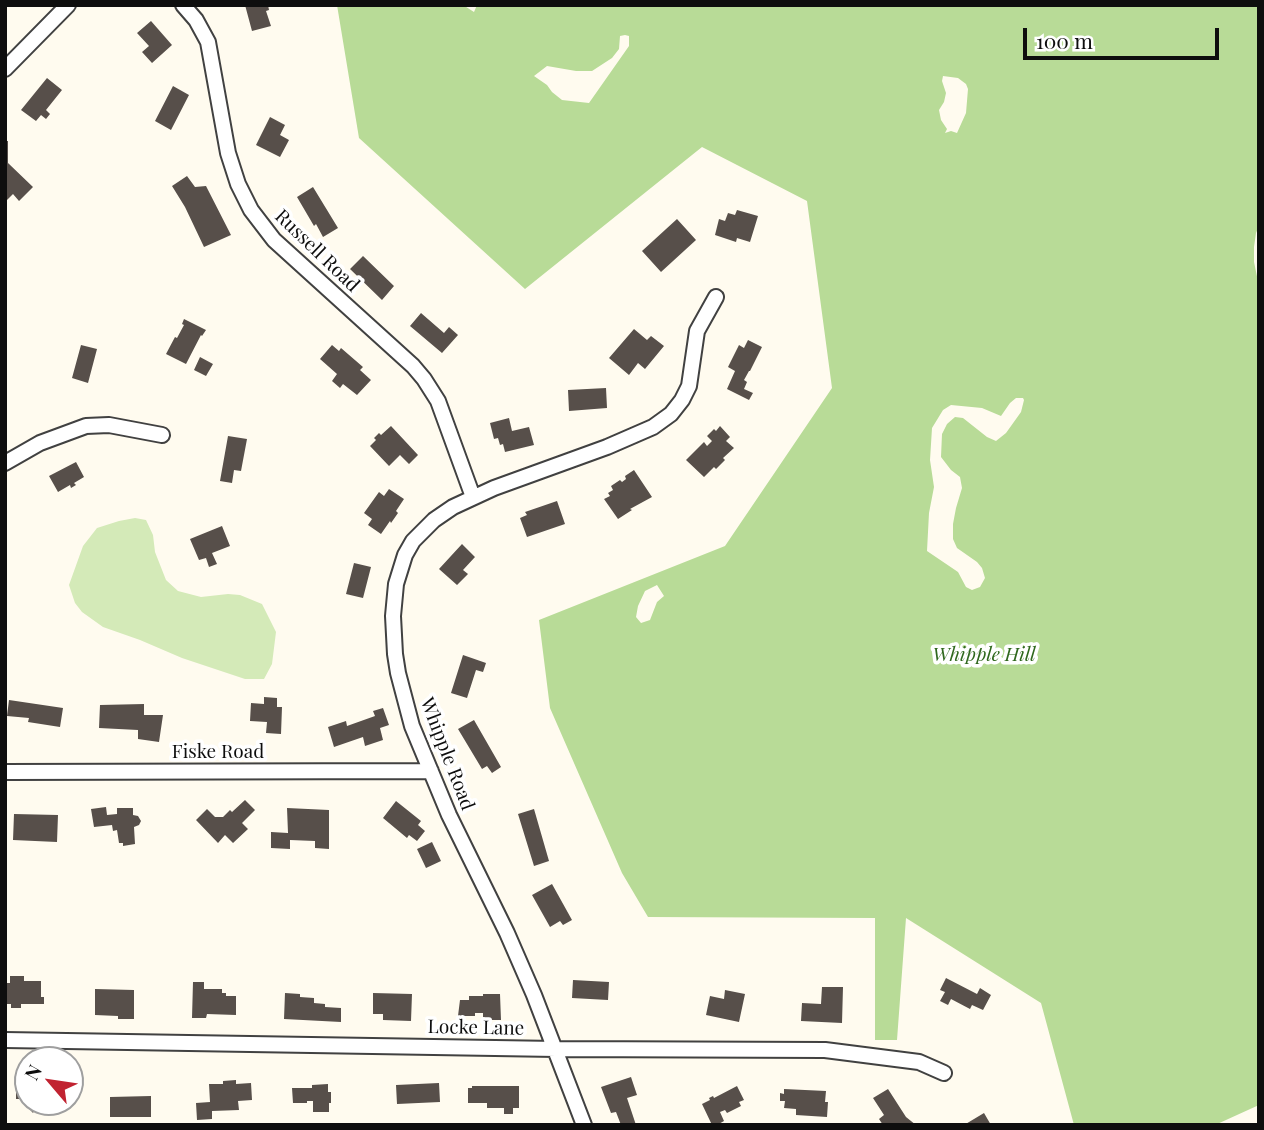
<!DOCTYPE html>
<html>
<head>
<meta charset="utf-8">
<style>
  body { margin:0 }
  #map { position:relative; width:1264px; height:1130px; overflow:hidden; background:#fffbef; font-family:"Playfair Display",serif }
  canvas { display:block }
  .frame { position:absolute; inset:0; border:7px solid #0e0e0e; pointer-events:none }
  .north { position:absolute; left:14px; top:1046px; width:70px; height:70px; box-sizing:border-box; background:#fff; border:2px solid #9f9f9f; border-radius:50%; rotate:299deg; font-size:19px; font-weight:700; line-height:28px; text-align:center; color:#0e0e0e }
  .north::after { content:''; display:block; margin:auto; width:24px; height:32px; background:#c12331; clip-path:polygon(50% 0,100% 100%,50% 72%,0 100%) }
  .scale { position:absolute; left:1023px; top:28px; width:196px; height:32px; box-sizing:border-box; border:4px solid #0e0e0e; border-top:0; padding-left:9px; font-size:21px; line-height:24px; white-space:nowrap; color:#0e0e0e; -webkit-text-stroke:5px #fff; paint-order:stroke }
</style>
</head>
<body>
<div id="map">
<canvas width="1264" height="1130"></canvas>
<div class="frame"></div>
<div class="north">N</div>
<div class="scale">100 m</div>
</div>
<script>
const ctx = document.querySelector('canvas').getContext('2d');
ctx.lineJoin = 'round';
function fillPath(path, color) {
  ctx.fillStyle = color;
  ctx.fill(path, 'evenodd');
}
function toPath(rows) {
  const path = new Path2D();
  for (const r of rows) {
    path.moveTo(r[0], r[1]);
    for (let i = 2; i < r.length; i += 2) path.lineTo(r[i], r[i + 1]);
  }
  return path;
}
function strokePath(path, color, width, dash) {
  ctx.strokeStyle = color;
  ctx.lineWidth = width;
  ctx.lineCap = dash ? 'butt' : 'round';
  ctx.setLineDash(dash || []);
  ctx.stroke(path);
}
function write(font, color, halo, rows, align = 'center') {
  ctx.font = font + ' "Playfair Display",serif';
  ctx.lineWidth = 7;
  ctx.setLineDash([]);
  ctx.textBaseline = 'middle';
  ctx.strokeStyle = halo;
  ctx.fillStyle = color;
  for (const [text, x, y, turn = 0] of rows) {
    ctx.save();
    ctx.translate(x, y);
    ctx.rotate((+turn || 0) * Math.PI / 180);
    ctx.textAlign = isNaN(turn) ? turn : align;
    if (halo) ctx.strokeText(text, 0, 0);
    ctx.fillText(text, 0, 0);
    ctx.restore();
  }
}
fillPath(toPath([
  [135,518,146,520,153,535,155,552,166,580,178,591,201,597,228,594,240,595,262,604,276,632,272,664,264,679,245,679,182,658,140,640,103,627,82,612,75,603,69,585,83,546,97,528,119,521]
]), '#d4eab8');
fillPath(toPath([
  [337,5,463,5,474,12,477,5,1259,5,1259,226,1256,233,1254,247,1254,262,1259,286,1259,1105,1215,1125,1074,1125,1041,1003,906,918,897,1040,875,1040,875,918,648,917,622,873,550,708,539,620,725,546,832,388,807,201,702,147,525,289,359,138],
  [625,35,629,36,629,46,589,103,562,100,552,92,547,85,534,76,547,66,576,71,592,71,612,58,619,49,620,36],
  [943,76,958,78,966,84,968,89,966,113,957,133,951,131,945,133,947,129,941,120,939,110,944,102,946,93,942,81],
  [1016,398,1023,398,1024,400,1021,412,1006,433,996,441,987,437,963,418,955,417,947,424,942,434,941,457,951,470,960,477,962,488,956,508,953,524,953,539,957,548,977,562,982,568,985,578,980,587,972,590,966,587,958,572,927,551,929,513,934,487,930,460,932,428,943,410,951,405,982,408,1001,416,1010,403],
  [657,585,664,596,657,602,650,620,641,623,636,617,638,606,645,591]
]), '#b8db97');
fillPath(toPath([
  [245,5,268,5,269,10,266,11,271,26,252,31],
  [151,21,172,45,152,63,142,52,149,46,137,33],
  [47,78,62,90,46,110,50,114,46,119,41,115,36,121,21,110],
  [173,86,189,95,171,130,155,121],
  [270,117,285,125,280,135,289,140,280,157,256,145],
  [5,141,8,141,8,163,33,187,19,201,13,194,5,202],
  [187,176,195,187,206,186,231,235,204,247,185,207,172,186],
  [313,187,338,228,323,237,316,224,314,226,297,197],
  [737,210,758,216,750,242,737,238,736,242,715,235,719,219,725,221,728,213,735,215],
  [677,219,696,240,661,272,642,251],
  [363,256,394,286,382,300,350,269],
  [421,313,444,333,449,327,458,335,442,353,410,326],
  [184,319,206,330,202,336,201,335,186,364,166,354,175,337,177,338,184,325,182,324],
  [634,329,647,340,651,336,664,346,645,369,638,363,629,375,609,358],
  [748,340,762,347,750,371,749,371,744,380,747,382,744,389,753,393,749,400,727,389,735,371,728,367,739,345,744,348],
  [81,345,97,349,88,383,72,378],
  [332,345,339,351,341,348,363,367,360,370,371,380,357,395,343,384,340,388,332,381,337,374,320,359],
  [200,357,213,364,206,376,194,370],
  [606,388,607,408,569,411,568,390],
  [509,418,512,431,529,427,534,445,505,452,503,444,500,445,498,438,494,439,490,423],
  [391,426,418,455,409,464,400,455,389,466,370,446,376,440,374,438,379,433,381,435],
  [720,426,730,437,726,441,734,448,723,458,725,460,716,469,714,467,704,477,686,460,704,442,707,446,712,441,707,436,714,429,716,431],
  [228,436,247,439,241,471,234,470,232,483,220,481],
  [76,462,84,477,74,483,76,485,71,488,70,485,58,492,49,476],
  [634,470,652,497,630,509,632,510,618,519,604,499,610,496,608,493,613,490,611,486,620,480,622,482,626,479,625,476],
  [389,489,404,499,396,511,398,513,391,523,390,521,381,534,368,525,372,519,364,513,379,492,384,496],
  [557,501,565,524,527,537,520,518,527,515,525,512],
  [222,526,230,546,212,553,217,564,209,567,206,558,199,560,190,539],
  [462,544,475,557,463,570,468,574,457,585,439,569],
  [354,563,371,567,363,598,346,594],
  [463,655,486,663,483,672,476,670,467,698,451,693],
  [264,697,277,698,277,707,282,707,281,734,266,733,267,722,250,721,251,703,264,704],
  [9,700,63,708,60,727,28,722,29,718,7,716],
  [144,704,144,715,163,715,159,742,138,739,138,730,99,728,100,705],
  [383,708,389,725,380,728,383,740,365,746,363,737,334,747,328,727,346,721,347,726,375,716,373,711],
  [474,720,501,767,492,773,487,766,482,769,458,729],
  [245,800,255,810,242,823,248,829,233,843,225,835,218,843,196,820,207,809,215,817,223,817,230,810,232,812],
  [396,801,421,821,418,825,425,831,417,841,409,835,407,838,383,818],
  [106,807,107,815,117,814,117,808,133,808,133,815,138,816,141,821,139,825,134,827,135,844,123,846,123,843,119,843,117,830,113,831,112,825,94,827,91,809],
  [287,808,329,810,329,849,315,848,315,841,290,840,290,849,271,848,271,832,288,833],
  [534,809,549,861,534,866,518,814],
  [14,814,58,815,57,842,13,840],
  [432,842,441,861,426,868,417,849],
  [552,884,572,920,563,925,560,921,550,927,532,895],
  [10,976,24,976,24,981,41,981,41,997,44,997,44,1004,21,1004,21,1008,11,1008,11,1004,5,1004,5,983,10,983],
  [946,978,977,994,980,988,991,995,983,1010,972,1005,970,1009,951,999,948,1005,940,1001,945,992,940,990],
  [573,980,609,982,608,1000,572,998],
  [193,982,204,982,204,989,222,989,222,993,226,993,226,996,236,996,236,1015,207,1014,206,1018,192,1018],
  [822,987,843,987,842,1023,801,1021,802,1003,821,1004],
  [95,989,134,990,134,1019,118,1019,118,1016,95,1015],
  [725,990,745,994,739,1022,706,1015,710,996,724,999],
  [285,993,300,994,300,997,314,998,314,1003,325,1004,325,1007,341,1008,341,1022,284,1019],
  [373,993,412,994,411,1021,383,1020,383,1014,373,1014],
  [483,994,500,994,501,1020,483,1020,483,1013,475,1013,475,1016,458,1016,460,1000,469,1000,469,996,483,996],
  [631,1077,637,1095,627,1098,636,1125,621,1125,616,1112,611,1113,601,1087],
  [16,1079,28,1079,28,1102,39,1102,33,1113,20,1099,16,1099],
  [236,1080,236,1084,251,1083,252,1100,238,1101,239,1110,212,1111,212,1119,197,1120,196,1103,210,1102,209,1084,223,1084,223,1081],
  [439,1083,440,1102,397,1104,396,1085],
  [328,1084,328,1092,331,1092,331,1103,329,1103,329,1112,313,1112,313,1101,307,1101,307,1103,293,1103,292,1088,312,1088,312,1085],
  [472,1086,519,1086,519,1108,513,1108,513,1114,504,1114,504,1108,487,1108,487,1103,468,1103,468,1088,472,1088],
  [737,1086,744,1100,739,1102,741,1106,727,1113,725,1110,720,1112,724,1121,717,1125,712,1125,702,1104,710,1100,709,1098,713,1096,714,1098],
  [784,1089,826,1091,825,1102,828,1102,827,1117,796,1115,796,1109,784,1108,785,1101,780,1101,780,1093,784,1094],
  [888,1089,906,1117,916,1125,883,1125,879,1119,884,1115,873,1098],
  [151,1096,151,1117,110,1117,110,1097],
  [43,1102,66,1102,54,1114],
  [984,1113,991,1125,964,1125]
]), '#574f4a');
const minor = toPath([
  [183,5,196,20,208,42,228,153,238,184,251,210,274,240,413,366,424,379,438,401,473,497],
  [5,69,68,5],
  [5,463,40,443,86,426,109,425,162,435],
  [5,772,431,771],
  [5,1040,556,1049,825,1050,919,1062,944,1073],
  [584,1125,534,995,507,933,449,815,412,726,398,673,395,654,393,616,396,584,405,555,413,541,434,520,453,507,494,488,607,447,653,427,671,414,682,400,689,386,697,331,716,297]
]);
strokePath(minor, '#414141', 18);
strokePath(minor, '#fff', 14);
write('19px', '#0e0e0e', '#fff', [
  ["Russell Road",317,251,44],
  ["Fiske Road",218,752],
  ["Whipple Road",447,754,69],
  ["Locke Lane",476,1028,1]
]);
write('italic 19px', '#2f681d', '#fff', [
  ["Whipple Hill",984,655]
]);
</script>
</body>
</html>
